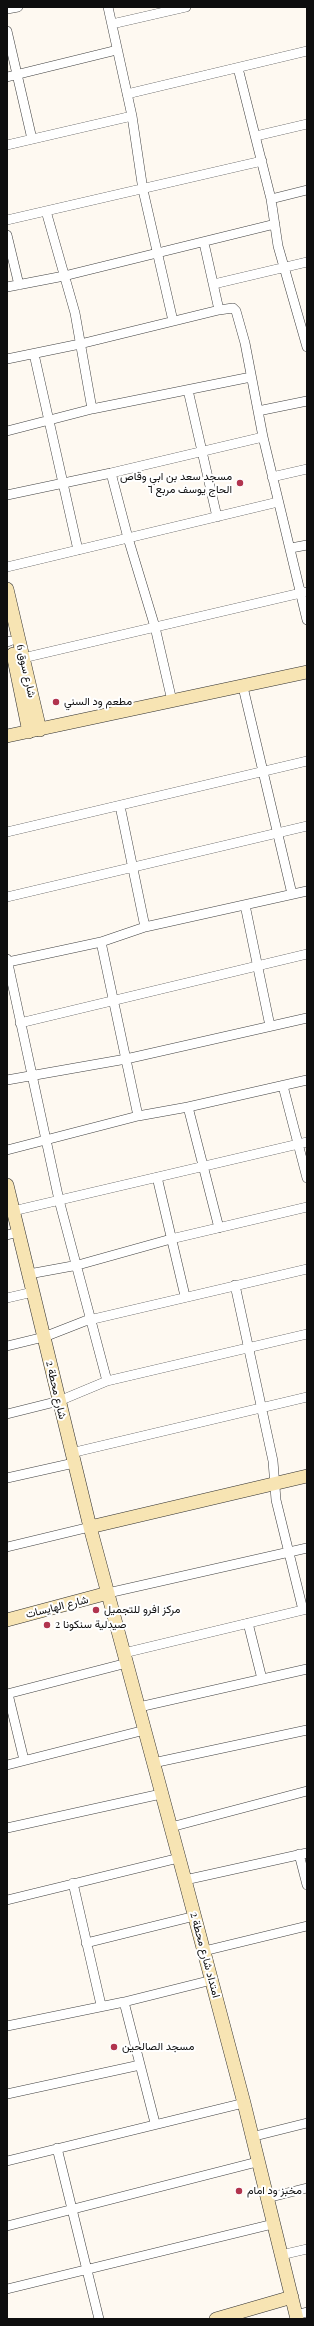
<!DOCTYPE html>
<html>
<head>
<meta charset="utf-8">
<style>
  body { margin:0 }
  #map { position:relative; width:314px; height:2326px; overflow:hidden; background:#fef9f1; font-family:"Playfair Display",serif }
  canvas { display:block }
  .frame { position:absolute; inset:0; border:8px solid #0e0e0e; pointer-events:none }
</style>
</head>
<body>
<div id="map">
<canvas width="314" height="2326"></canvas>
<div class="frame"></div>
</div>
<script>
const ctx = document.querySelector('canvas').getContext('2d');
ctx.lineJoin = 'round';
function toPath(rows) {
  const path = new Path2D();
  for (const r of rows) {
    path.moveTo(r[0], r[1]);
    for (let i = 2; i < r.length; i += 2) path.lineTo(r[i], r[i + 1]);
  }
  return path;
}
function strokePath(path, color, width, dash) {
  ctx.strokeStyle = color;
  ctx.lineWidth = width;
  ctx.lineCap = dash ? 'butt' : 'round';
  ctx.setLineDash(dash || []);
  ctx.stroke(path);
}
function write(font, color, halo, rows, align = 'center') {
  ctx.font = font + ' "Playfair Display",Vazirmatn,serif';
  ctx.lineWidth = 4;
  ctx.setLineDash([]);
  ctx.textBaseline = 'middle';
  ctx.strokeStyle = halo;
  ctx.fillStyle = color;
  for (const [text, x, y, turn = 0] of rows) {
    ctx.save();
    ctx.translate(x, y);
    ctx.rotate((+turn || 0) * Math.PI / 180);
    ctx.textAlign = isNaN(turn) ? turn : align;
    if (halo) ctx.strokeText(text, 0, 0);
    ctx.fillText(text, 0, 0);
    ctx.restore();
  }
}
const street = toPath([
  [108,7,132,116,143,190,173,321],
  [7,9,18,7],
  [112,24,186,7],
  [7,31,32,139],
  [238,68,271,199,278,246,307,347],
  [7,77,117,50],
  [127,94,307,51],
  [256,136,307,124],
  [7,145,132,116],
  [271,199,307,190],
  [46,211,75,313,92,409],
  [7,220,262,161],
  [7,235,19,285],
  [204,243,219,310],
  [214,284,307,262],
  [7,287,64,276,275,224],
  [34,354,78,550],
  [7,359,80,344,219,310,233,308,236,311,245,343,263,437,307,620],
  [188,390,217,517],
  [258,411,307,401],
  [7,431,92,409,251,377],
  [111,473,128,538,155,627,172,701],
  [272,477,307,469],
  [7,495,111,473,263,437],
  [291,548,307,545],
  [7,567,278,502],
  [7,642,10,641],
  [23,658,305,592],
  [243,687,292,894],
  [120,806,145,927],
  [7,832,307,761],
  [7,897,307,826],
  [245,905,270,1026],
  [101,942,138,1116],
  [7,959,59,1200,107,1381],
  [8,962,101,942,145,927,307,891],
  [20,1023,307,954],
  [7,1080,126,1059,307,1018],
  [283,1086,307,1178],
  [188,1107,219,1228],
  [7,1150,138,1116,188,1107,307,1080],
  [157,1177,185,1296],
  [13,1211,307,1142],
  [7,1235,18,1232],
  [29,1274,78,1265,171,1239,307,1207],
  [235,1285,273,1461,276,1500,303,1610],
  [7,1298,33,1292],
  [7,1346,44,1337,85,1321,307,1269],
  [7,1414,59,1401,107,1381,307,1334],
  [71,1453,307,1397],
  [7,1478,74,1463],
  [7,1547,90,1527],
  [108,1593,307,1548],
  [248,1623,262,1679],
  [124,1653,307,1609],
  [7,1694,127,1663],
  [8,1694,24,1760],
  [139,1707,307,1669],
  [153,1763,307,1730],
  [7,1765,145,1730],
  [171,1827,307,1791],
  [7,1828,161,1794],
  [299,1854,307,1885],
  [185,1880,307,1853],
  [73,1883,101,2005],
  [7,1900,179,1858],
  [86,1943,195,1916],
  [204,1951,307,1926],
  [124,2002,155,2123],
  [7,2026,124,2002,212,1980],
  [7,2094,140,2065],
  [251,2137,307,2123],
  [57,2148,99,2319],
  [7,2161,244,2103],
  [267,2198,307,2188],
  [7,2226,257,2162],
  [281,2255,307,2249],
  [7,2289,273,2224],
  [296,2315,307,2312]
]);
const secondary = toPath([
  [7,589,40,730],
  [13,654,29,732],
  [7,736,307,672],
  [7,1185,90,1527,185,1880,244,2103,297,2319],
  [90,1527,307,1476],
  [7,1620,108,1593],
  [216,2319,292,2297]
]);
strokePath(street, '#414141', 10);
strokePath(secondary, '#303030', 14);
strokePath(street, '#fff', 9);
strokePath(secondary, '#f7e4b3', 13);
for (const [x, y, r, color] of [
  [240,483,4,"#b1344e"],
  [56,702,4,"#b1344e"],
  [96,1610,4,"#b1344e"],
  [47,1625,4,"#b1344e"],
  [114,2047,4,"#b1344e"],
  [239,2191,4,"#b1344e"]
]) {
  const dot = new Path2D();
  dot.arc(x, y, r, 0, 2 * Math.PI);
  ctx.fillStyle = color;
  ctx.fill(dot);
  strokePath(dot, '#fff', 1.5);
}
write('11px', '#0e0e0e', '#fff', [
  ["مسجد سعد بن ابي وقاص",232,477,"right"],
  ["الحاج يوسف مربع ٦",232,490,"right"],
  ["مطعم ود السني",64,702],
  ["مركز افرو للتجميل",104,1610],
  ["صيدلية سنكونا 2",55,1625],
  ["مسجد الصالحين",122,2047],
  ["مخبز ود امام",247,2191]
], 'left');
write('11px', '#0e0e0e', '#fff', [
  ["شارع سوق 6",26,671,77],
  ["شارع محطة 2",56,1390,77],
  ["شارع الهايسات",57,1607,-14],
  ["امتداد شارع محطة 2",205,1955,75]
]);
</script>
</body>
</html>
